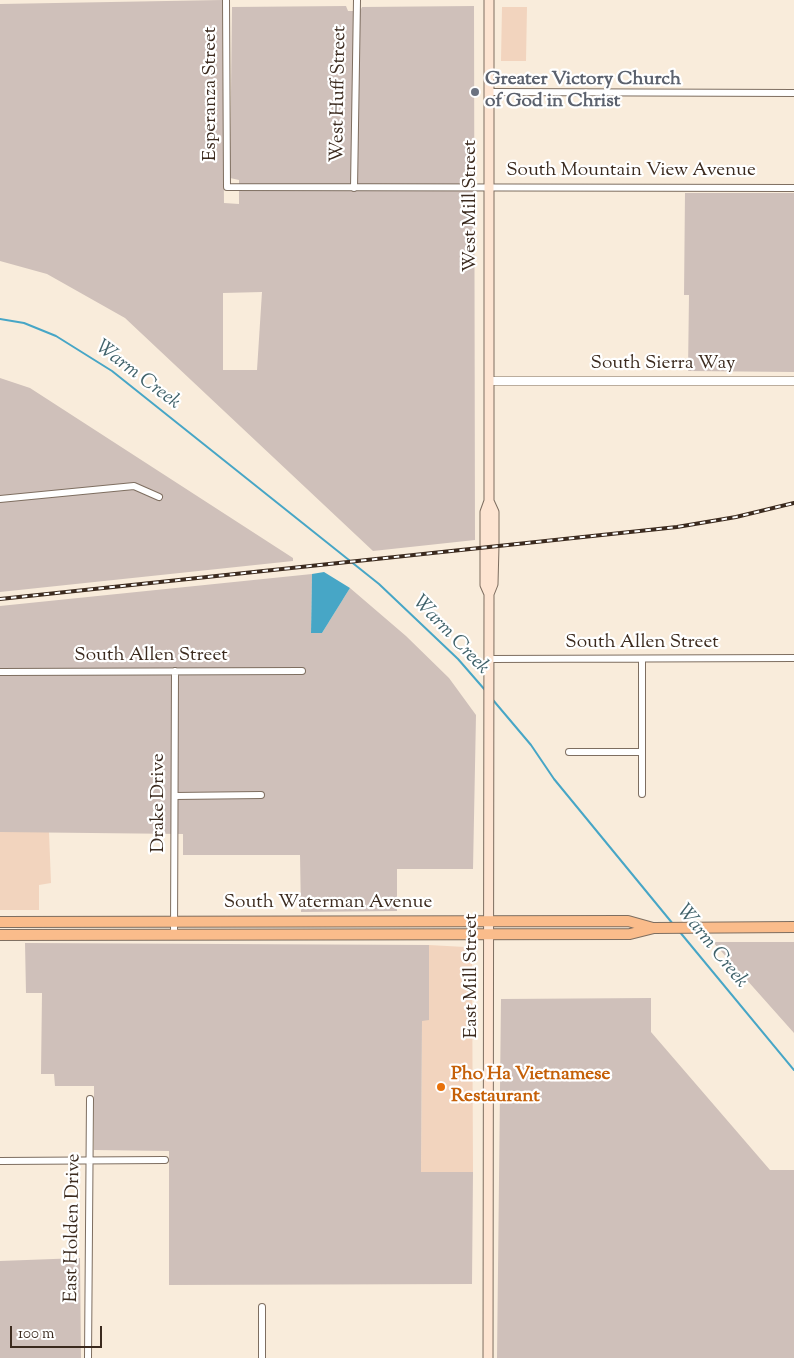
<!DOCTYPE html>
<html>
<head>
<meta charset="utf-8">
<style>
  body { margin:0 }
  #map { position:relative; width:794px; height:1358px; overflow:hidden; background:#f9ecdb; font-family:"Sorts Mill Goudy",serif }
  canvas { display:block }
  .scale { position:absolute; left:10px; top:1326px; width:92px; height:22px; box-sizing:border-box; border:2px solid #3b2a1e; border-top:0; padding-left:6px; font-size:15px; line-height:18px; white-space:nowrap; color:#3b2a1e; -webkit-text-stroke:4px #fff; paint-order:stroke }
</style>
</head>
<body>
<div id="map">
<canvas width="794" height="1358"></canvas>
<div class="scale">100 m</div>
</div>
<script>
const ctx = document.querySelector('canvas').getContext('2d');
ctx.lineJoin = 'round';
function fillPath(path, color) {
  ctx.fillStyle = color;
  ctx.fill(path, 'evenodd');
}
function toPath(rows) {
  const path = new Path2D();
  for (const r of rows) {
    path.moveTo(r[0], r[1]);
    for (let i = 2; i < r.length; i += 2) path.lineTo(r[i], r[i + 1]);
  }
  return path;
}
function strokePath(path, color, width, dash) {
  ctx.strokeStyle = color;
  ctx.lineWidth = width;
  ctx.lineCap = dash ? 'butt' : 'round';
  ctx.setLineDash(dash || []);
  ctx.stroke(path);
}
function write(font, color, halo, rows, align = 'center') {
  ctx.font = font + ' "Sorts Mill Goudy",serif';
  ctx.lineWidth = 4.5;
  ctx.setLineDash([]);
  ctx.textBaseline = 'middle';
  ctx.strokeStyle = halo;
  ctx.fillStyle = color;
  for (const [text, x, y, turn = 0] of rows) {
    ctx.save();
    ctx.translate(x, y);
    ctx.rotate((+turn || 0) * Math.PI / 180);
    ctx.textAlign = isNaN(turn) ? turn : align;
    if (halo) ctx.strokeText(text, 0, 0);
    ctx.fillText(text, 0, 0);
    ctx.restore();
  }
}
fillPath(toPath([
  [502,7,527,7,526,61,501,61],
  [0,832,49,832,51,883,39,885,39,910,0,910],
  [429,945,465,947,472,954,473,1172,421,1172,422,1020,429,1019]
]), '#f2d4be');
fillPath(toPath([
  [222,0,224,203,239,204,239,180,230,178,232,7,346,6,348,11,360,11,362,7,474,6,475,540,373,551,125,318,47,274,0,261,0,4],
  [262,292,257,370,223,370,223,293],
  [685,193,794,193,794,372,688,371,689,295,684,295],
  [0,378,30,388,293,558,293,561,0,592],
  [312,574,311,632,322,633,350,588,406,636,449,678,476,715,473,869,397,869,397,911,301,912,300,855,183,855,183,834,0,832,0,606],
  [713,942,794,942,794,1033],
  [25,943,429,945,429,1020,422,1021,421,1172,473,1172,472,1284,169,1285,169,1151,94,1150,94,1086,55,1086,54,1074,41,1074,42,993,26,993],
  [651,998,651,1032,770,1170,794,1170,794,1358,497,1358,501,999],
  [80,1258,81,1358,0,1358,0,1261]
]), '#cfc0ba');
fillPath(toPath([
  [324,572,350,588,322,633,311,633,312,574]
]), '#47a6c6');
strokePath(toPath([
  [0,319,24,323,56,336,112,371,379,584,458,659,485,690],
  [493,700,531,745,554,779,673,924],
  [679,931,794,1070]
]), '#47a6c6', 2);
const minor = toPath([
  [226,0,227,187,794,188],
  [489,92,794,93],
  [354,188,357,0],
  [0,499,134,486,159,497],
  [490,659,794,658],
  [0,672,302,671],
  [569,752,642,752],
  [642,794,642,659],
  [175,796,261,795],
  [174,935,175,671],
  [0,1161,165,1160],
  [88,1358,90,1099],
  [262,1358,262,1307]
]);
const tertiary = toPath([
  [489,381,794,381]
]);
const secondary = toPath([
  [489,0,489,501,485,512,485,585,489,594],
  [488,1358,489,594,493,584,494,546,494,512,489,501]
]);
const primary = toPath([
  [0,922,628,921,653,928],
  [0,935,630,934,654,928,794,927]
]);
strokePath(minor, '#7e6e60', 8);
strokePath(tertiary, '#7e6e60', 9);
strokePath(secondary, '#7e6e60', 11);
strokePath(primary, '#7e6e60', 12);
strokePath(minor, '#fff', 6);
strokePath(tertiary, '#fff', 8);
strokePath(secondary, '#fde4d1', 9);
strokePath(primary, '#fabc8b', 10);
const rail = toPath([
  [0,599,677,527,736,517,794,503]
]);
strokePath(rail, '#3b2a1e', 4);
strokePath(rail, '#fff', 2, [5.5]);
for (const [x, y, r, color] of [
  [475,92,5,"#6b7280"],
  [441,1087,5,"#e8710a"]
]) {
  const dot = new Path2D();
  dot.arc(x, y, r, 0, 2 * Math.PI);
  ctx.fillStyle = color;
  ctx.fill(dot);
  strokePath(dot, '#fff', 2);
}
write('bold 19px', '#5b616d', '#fff', [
  ["Greater Victory Church",485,81],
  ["of God in Christ",485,103]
], 'left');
write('19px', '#3b2a1e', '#fff', [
  ["Esperanza Street",212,94,-90],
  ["West Huff Street",340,94,-89],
  ["South Mountain View Avenue",631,172],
  ["West Mill Street",472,206,-90],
  ["South Sierra Way",663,365],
  ["South Allen Street",642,644],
  ["South Allen Street",151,657],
  ["Drake Drive",160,803,-90],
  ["South Waterman Avenue",328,904],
  ["East Mill Street",473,976,-90],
  ["East Holden Drive",74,1228,-89]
]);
write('bold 19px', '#c56008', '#fff', [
  ["Pho Ha Vietnamese",451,1076],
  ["Restaurant",451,1098]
], 'left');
write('italic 20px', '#40626a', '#fff', [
  ["Warm Creek",137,376,37],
  ["Warm Creek",450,636,46],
  ["Warm Creek",711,947,51]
]);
</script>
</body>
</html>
